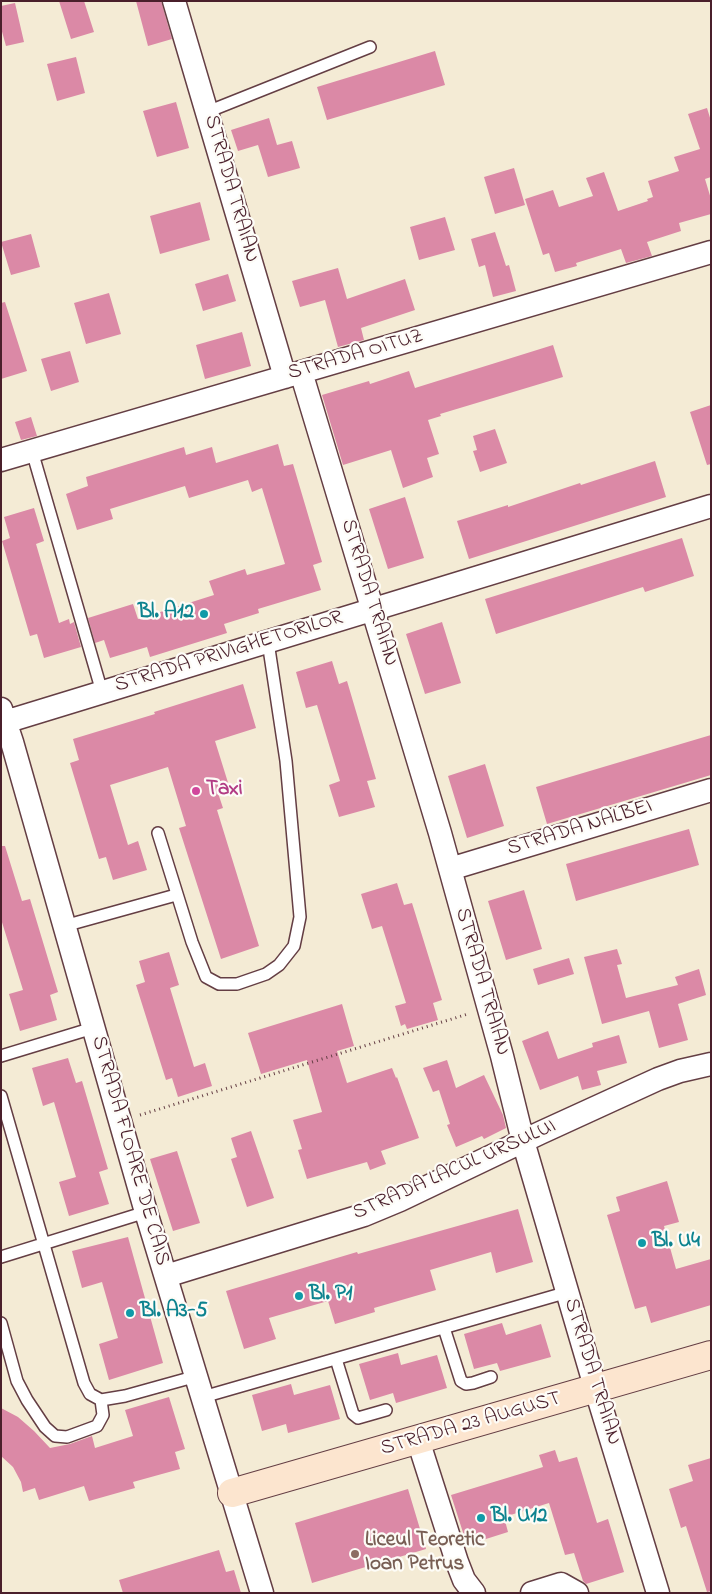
<!DOCTYPE html>
<html>
<head>
<meta charset="utf-8">
<style>
  body { margin:0 }
  #map { position:relative; width:712px; height:1594px; overflow:hidden; background:#f4ebd5; font-family:"Indie Flower",sans-serif }
  canvas { display:block }
  .frame { position:absolute; inset:0; border:2px solid #4a1f2b; pointer-events:none }
</style>
</head>
<body>
<div id="map">
<canvas width="712" height="1594"></canvas>
<div class="frame"></div>
</div>
<script>
const ctx = document.querySelector('canvas').getContext('2d');
ctx.lineJoin = 'round';
function fillPath(path, color) {
  ctx.fillStyle = color;
  ctx.fill(path, 'evenodd');
}
function toPath(rows) {
  const path = new Path2D();
  for (const r of rows) {
    path.moveTo(r[0], r[1]);
    for (let i = 2; i < r.length; i += 2) path.lineTo(r[i], r[i + 1]);
  }
  return path;
}
function strokePath(path, color, width, dash) {
  ctx.strokeStyle = color;
  ctx.lineWidth = width;
  ctx.lineCap = dash ? 'butt' : 'round';
  ctx.setLineDash(dash || []);
  ctx.stroke(path);
}
function write(font, color, halo, rows, align = 'center') {
  ctx.font = font + ' "Indie Flower",sans-serif';
  ctx.lineWidth = 4.5;
  ctx.setLineDash([]);
  ctx.textBaseline = 'middle';
  ctx.strokeStyle = halo;
  ctx.fillStyle = color;
  for (const [text, x, y, turn = 0] of rows) {
    ctx.save();
    ctx.translate(x, y);
    ctx.rotate((+turn || 0) * Math.PI / 180);
    ctx.textAlign = isNaN(turn) ? turn : align;
    if (halo) ctx.strokeText(text, 0, 0);
    ctx.fillText(text, 0, 0);
    ctx.restore();
  }
}
fillPath(toPath([
  [59,1,84,1,94,32,71,39],
  [136,1,161,1,172,39,148,46],
  [15,3,24,42,6,46,1,28,1,6],
  [435,51,445,85,327,120,317,87],
  [76,57,85,93,57,101,47,64],
  [176,102,189,148,157,157,143,111],
  [707,108,711,121,711,177,705,179,711,199,711,214,679,223,681,231,647,242,652,256,626,263,621,249,576,263,577,266,555,272,549,253,543,255,525,199,553,190,559,207,593,196,586,178,604,172,618,211,648,201,647,199,653,197,648,181,679,171,674,157,700,149,688,114],
  [269,118,277,145,292,141,300,168,268,177,258,145,238,151,231,130],
  [514,168,525,205,495,214,484,177],
  [200,202,210,240,160,254,150,216],
  [445,217,455,250,419,260,410,227],
  [495,232,506,266,509,265,516,291,493,297,485,265,479,267,471,239],
  [31,234,40,267,11,275,1,242],
  [338,268,347,299,405,279,415,310,361,328,364,340,338,347,325,300,300,307,292,281],
  [228,274,236,301,203,311,195,284],
  [109,293,121,334,86,344,74,303],
  [5,302,27,371,1,379,1,303],
  [242,332,251,366,205,379,196,345],
  [553,345,563,377,440,414,441,416,428,420,439,454,427,458,433,477,403,488,391,450,343,465,322,395,369,381,370,384,409,371,415,388],
  [70,351,79,382,51,391,41,359],
  [711,405,711,464,707,465,690,412],
  [31,417,37,436,21,440,15,422],
  [495,429,507,463,480,472,473,451,477,450,473,436],
  [278,444,284,466,293,464,322,562,313,565,321,590,258,609,259,613,224,624,227,633,150,657,147,647,110,658,104,640,95,643,88,618,133,604,138,619,214,595,209,581,245,569,247,575,285,564,262,488,252,492,248,480,189,498,185,486,110,509,113,519,77,530,66,494,88,486,86,477,184,447,186,455,212,447,216,463],
  [655,461,666,497,469,559,457,521,508,505,508,507,580,483,581,485],
  [405,497,424,558,388,569,369,509],
  [34,508,44,541,36,544,59,623,69,619,70,624,74,622,81,647,44,658,37,634,30,636,2,541,10,538,4,517],
  [682,538,694,576,645,592,643,587,496,634,485,599],
  [442,622,461,683,425,694,406,634],
  [332,661,339,684,347,681,376,779,367,781,375,807,339,817,329,785,340,781,317,705,306,708,296,672],
  [243,684,256,728,215,741,230,789,218,793,223,808,217,810,259,946,221,959,179,828,186,826,168,767,110,785,128,845,138,841,147,870,113,880,106,857,99,859,70,763,79,760,73,739,155,714,154,712],
  [711,735,711,775,547,824,536,787],
  [485,764,504,826,467,838,448,776],
  [689,829,699,865,576,901,566,864],
  [1,846,5,846,22,901,30,899,58,992,50,995,57,1020,20,1031,9,994,23,990,1,919],
  [397,883,404,905,412,903,442,1000,433,1003,438,1020,407,1029,405,1024,401,1026,395,1006,406,1003,382,926,372,929,361,894],
  [524,890,542,949,506,960,488,901],
  [617,949,622,964,617,965,626,998,678,985,675,977,699,969,706,995,678,1004,688,1040,659,1048,649,1011,602,1024,584,957],
  [169,952,179,985,170,988,194,1067,205,1063,212,1086,178,1097,172,1078,166,1080,136,985,145,982,139,961],
  [569,958,574,974,538,985,533,969],
  [342,1004,354,1046,337,1051,347,1083,392,1068,396,1078,397,1077,419,1138,381,1151,386,1164,370,1170,367,1162,307,1179,298,1150,302,1149,293,1120,322,1112,307,1060,261,1074,248,1033],
  [548,1031,558,1059,593,1047,592,1043,619,1035,627,1063,597,1071,601,1085,582,1090,578,1076,540,1090,522,1041],
  [68,1058,76,1083,82,1081,108,1169,99,1172,109,1204,69,1216,59,1182,76,1177,54,1102,43,1106,32,1068],
  [447,1060,456,1088,484,1075,503,1115,506,1128,484,1139,482,1136,456,1147,447,1125,450,1124,439,1090,433,1092,423,1068],
  [251,1131,274,1198,247,1207,231,1159,237,1157,231,1138],
  [177,1151,200,1223,173,1231,150,1159],
  [667,1181,679,1222,664,1226,676,1269,711,1259,711,1305,651,1323,646,1306,635,1309,607,1215,620,1211,616,1197],
  [518,1209,533,1262,496,1273,491,1252,430,1270,436,1290,374,1308,375,1312,335,1324,328,1301,269,1318,276,1339,244,1349,226,1291,357,1252,358,1254],
  [128,1237,163,1363,109,1380,99,1344,118,1338,102,1282,82,1288,72,1251],
  [502,1323,506,1335,541,1324,551,1357,500,1371,497,1363,474,1369,464,1334],
  [398,1353,401,1365,437,1355,447,1388,396,1403,393,1393,370,1400,359,1364],
  [291,1384,294,1395,330,1385,340,1419,288,1433,286,1424,262,1431,252,1395],
  [169,1397,185,1449,175,1452,180,1469,133,1482,135,1488,89,1501,84,1486,39,1500,35,1488,23,1492,21,1482,13,1467,1,1456,1,1408,18,1417,34,1431,50,1448,70,1444,92,1436,95,1448,133,1436,125,1410],
  [555,1450,559,1462,577,1457,597,1523,608,1519,624,1572,586,1584,583,1581,574,1553,565,1555,549,1503,504,1517,508,1532,467,1545,451,1495,543,1467,539,1455],
  [711,1458,711,1591,707,1592,686,1526,681,1528,669,1489,693,1481,688,1465],
  [408,1489,426,1549,312,1583,295,1523],
  [219,1550,226,1572,234,1570,241,1593,123,1593,119,1580]
]), '#db89a6');
const lane = toPath([
  [207,112,370,47],
  [32,451,102,692],
  [158,833,192,942,206,977,219,984,237,984,266,974,279,965,294,946,300,917,286,761,268,642],
  [64,926,176,895],
  [1,1056,93,1028],
  [1,1096,84,1383,90,1394,101,1400,125,1396,197,1376],
  [1,1257,146,1212],
  [1,1323,17,1381,27,1400,45,1427,55,1436,67,1437,97,1426,103,1415,101,1400],
  [444,1328,461,1381,466,1384,473,1383,491,1377],
  [336,1359,353,1414,358,1418,386,1410],
  [203,1397,568,1292]
]);
const street = toPath([
  [174,1,285,377],
  [301,372,440,833,502,1056,523,1141,596,1390,658,1593],
  [1,460,711,252],
  [1,709,12,742,146,1212,262,1593],
  [5,722,711,506],
  [450,869,711,790],
  [166,1276,364,1215,400,1200,540,1133,658,1079,680,1071,711,1064],
  [418,1440,457,1562,464,1580,474,1593],
  [532,1593,561,1584,577,1593]
]);
const secondary = toPath([
  [232,1493,711,1355]
]);
strokePath(lane, '#643e44', 14);
strokePath(street, '#643e44', 25);
strokePath(secondary, '#643e44', 30);
strokePath(toPath([
  [140,1115,468,1014]
]), '#643e44', 3, [1, 4]);
strokePath(lane, '#fff', 11);
strokePath(street, '#fff', 22);
strokePath(secondary, '#fce5cf', 28);
for (const [x, y, r, color] of [
  [204,614,5,"#0f9aa8"],
  [196,791,5,"#d1479c"],
  [642,1243,5,"#0f9aa8"],
  [299,1296,5,"#0f9aa8"],
  [130,1313,5,"#0f9aa8"],
  [481,1518,5,"#0f9aa8"],
  [355,1554,5,"#8d6e63"]
]) {
  const dot = new Path2D();
  dot.arc(x, y, r, 0, 2 * Math.PI);
  ctx.fillStyle = color;
  ctx.fill(dot);
  strokePath(dot, '#fdfcf7', 2);
}
write('21px', '#4a1f2b', '#fdfcf7', [
  ["STRADA TRAIAN",230,189,74],
  ["STRADA OITUZ",356,356,-16],
  ["STRADA TRAIAN",368,593,73],
  ["STRADA PRIVIGHETORILOR",229,653,-17],
  ["STRADA NALBEI",580,829,-17],
  ["STRADA TRAIAN",481,982,74],
  ["STRADA FLOARE DE CAIS",129,1151,74],
  ["STRADA LACUL URSULUI",455,1171,-24],
  ["STRADA TRAIAN",591,1372,73],
  ["STRADA 23 AUGUST",471,1425,-16]
]);
write('bold 21px', '#0d838f', '#fdfcf7', [
  ["Bl. A12",194,614,"right"],
  ["Bl. U4",652,1243],
  ["Bl. P1",309,1296],
  ["Bl. A3-5",140,1313],
  ["Bl. U12",491,1518]
], 'left');
write('bold 21px', '#b23c85', '#fdfcf7', [
  ["Taxi",206,791]
], 'left');
write('bold 21px', '#785e54', '#fdfcf7', [
  ["Liceul Teoretic",365,1542],
  ["Ioan Petrus",365,1566]
], 'left');
</script>
</body>
</html>
